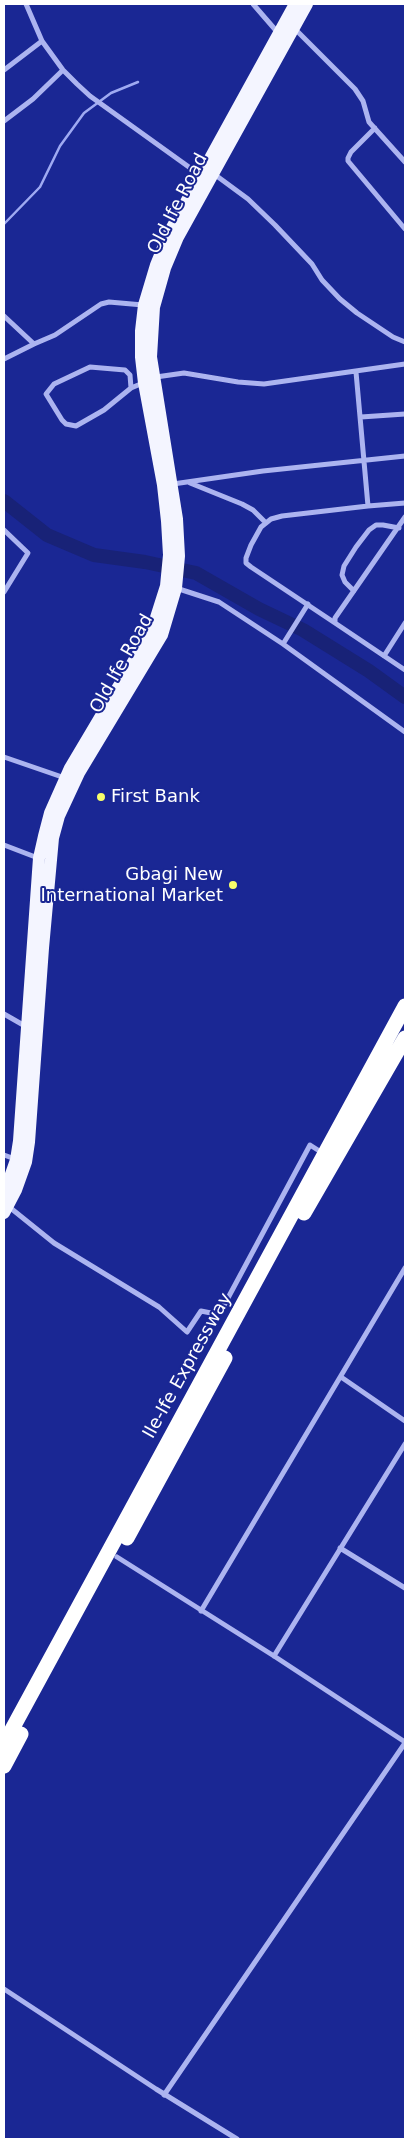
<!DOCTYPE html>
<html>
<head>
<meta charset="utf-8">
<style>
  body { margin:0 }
  #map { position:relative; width:409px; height:2143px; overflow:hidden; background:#1a2794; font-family:"DejaVu Sans",sans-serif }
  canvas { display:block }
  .frame { position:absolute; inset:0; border:5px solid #fff; pointer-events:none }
</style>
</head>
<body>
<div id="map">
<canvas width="409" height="2143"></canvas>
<div class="frame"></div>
</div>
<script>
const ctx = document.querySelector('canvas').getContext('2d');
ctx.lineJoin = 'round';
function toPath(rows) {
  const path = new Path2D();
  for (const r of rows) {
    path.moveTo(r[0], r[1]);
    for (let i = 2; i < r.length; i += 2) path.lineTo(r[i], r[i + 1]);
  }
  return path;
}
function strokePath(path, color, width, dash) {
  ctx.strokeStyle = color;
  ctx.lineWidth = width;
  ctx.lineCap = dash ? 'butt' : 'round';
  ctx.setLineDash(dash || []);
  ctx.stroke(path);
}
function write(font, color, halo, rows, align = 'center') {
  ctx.font = font + ' "DejaVu Sans",sans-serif';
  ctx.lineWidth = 4;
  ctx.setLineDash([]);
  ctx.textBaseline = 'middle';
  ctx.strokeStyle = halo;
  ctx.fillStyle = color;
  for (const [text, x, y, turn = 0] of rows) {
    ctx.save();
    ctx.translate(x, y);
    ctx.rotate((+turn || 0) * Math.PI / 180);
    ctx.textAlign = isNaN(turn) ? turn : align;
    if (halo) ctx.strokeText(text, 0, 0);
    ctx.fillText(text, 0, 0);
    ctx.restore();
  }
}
strokePath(toPath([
  [4,224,40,187,60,146,84,113,111,93,138,82]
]), '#9faaf2', 2.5);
strokePath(toPath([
  [4,501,47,535,94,555,145,562,196,573,259,609,303,630,369,671,405,697]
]), '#182277', 14);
strokePath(toPath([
  [26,4,42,41,63,70,77,84,90,96,200,175],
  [253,4,279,34],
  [295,29,355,89,363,101,369,122,405,162],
  [4,70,42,41],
  [4,121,33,99,63,70],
  [375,128,351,152,348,158,348,161,405,229],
  [214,174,248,199,275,225,312,264,322,280,340,299,357,313,393,337,405,342],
  [4,316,34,344,55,335,101,304,109,302,143,305],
  [4,359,34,344],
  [356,372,368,506,405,503],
  [156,377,184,373,238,382,264,384,405,364],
  [131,388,130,375,125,370,90,367,54,384,46,394,62,420,66,424,76,426,104,410,131,388,143,383],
  [361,417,405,414],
  [190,483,242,504,253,510,266,523],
  [173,484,263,471,405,456],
  [405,517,335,618,335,623,405,670],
  [4,530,28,553,4,592],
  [176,588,219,602,283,644,405,732],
  [354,591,345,582,342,575,344,566,356,547,369,530,376,525,383,525,399,528],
  [335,623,251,567,246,563,246,558,251,545,261,527,271,519,282,516,368,506],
  [283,644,308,604],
  [384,656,405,623],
  [4,757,65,778],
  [4,845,38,858],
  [4,1014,25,1026],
  [4,1155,15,1159],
  [8,1206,54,1243,159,1307,187,1332,201,1311,216,1314,221,1311,310,1145,324,1154],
  [341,1377,405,1421],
  [340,1548,405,1588],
  [117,1557,274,1656,405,1742],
  [201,1611,405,1268],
  [274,1656,405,1444],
  [4,1989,156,2089,237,2139],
  [164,2095,405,1743]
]), '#acb4f0', 5);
strokePath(toPath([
  [4,1194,16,1160,19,1141,39,858,44,836,50,813,70,768,152,630,166,586,169,555,167,521,163,485,144,383,141,357,141,331,144,305,156,265,169,233,295,4],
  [4,1213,16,1190,26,1162,29,1142,43,948,53,838,59,816,79,773,162,635,176,588,179,556,177,519,151,357,154,307,165,268,178,237,307,4]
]), '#f4f5ff', 12);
strokePath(toPath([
  [304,1213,405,1038],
  [127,1538,225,1358],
  [4,1744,405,1006],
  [4,1766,21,1734]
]), '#fff', 15);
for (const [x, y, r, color] of [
  [101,797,5,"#f9ff6a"],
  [233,885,5,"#f9ff6a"]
]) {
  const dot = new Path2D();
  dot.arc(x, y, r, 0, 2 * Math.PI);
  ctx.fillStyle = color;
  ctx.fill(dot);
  strokePath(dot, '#1a2794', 2);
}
write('18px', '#fff', '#1a2794', [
  ["Old Ife Road",178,204,-63],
  ["Old Ife Road",122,664,-61],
  ["Ile-Ife Expressway",188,1366,-61]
]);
write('18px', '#fff', '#1a2794', [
  ["First Bank",111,797],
  ["Gbagi New",223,875,"right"],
  ["International Market",223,896,"right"]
], 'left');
</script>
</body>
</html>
